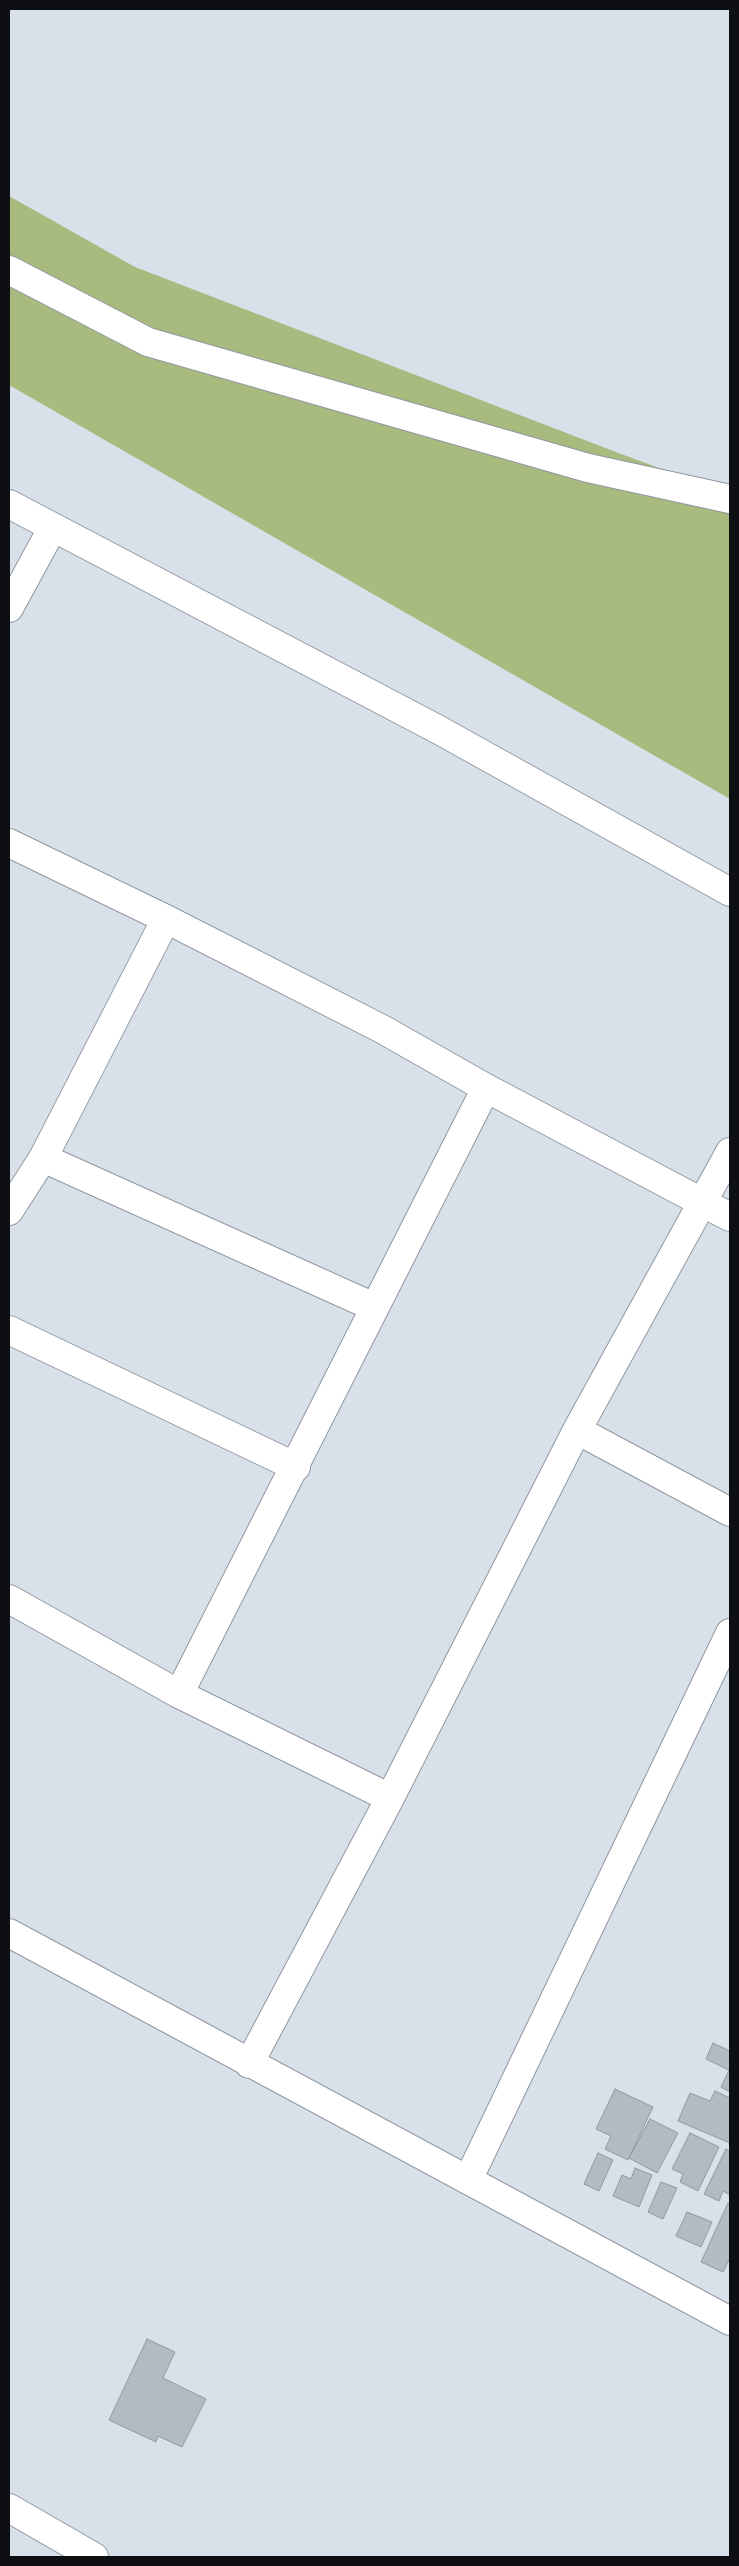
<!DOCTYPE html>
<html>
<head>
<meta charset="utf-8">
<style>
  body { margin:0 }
  #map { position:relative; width:739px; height:2566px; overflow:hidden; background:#d8e0ea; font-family:"Playfair Display",serif }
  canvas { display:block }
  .frame { position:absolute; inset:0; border:10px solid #0d0f13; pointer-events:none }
</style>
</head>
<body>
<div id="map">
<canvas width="739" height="2566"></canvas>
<div class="frame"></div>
</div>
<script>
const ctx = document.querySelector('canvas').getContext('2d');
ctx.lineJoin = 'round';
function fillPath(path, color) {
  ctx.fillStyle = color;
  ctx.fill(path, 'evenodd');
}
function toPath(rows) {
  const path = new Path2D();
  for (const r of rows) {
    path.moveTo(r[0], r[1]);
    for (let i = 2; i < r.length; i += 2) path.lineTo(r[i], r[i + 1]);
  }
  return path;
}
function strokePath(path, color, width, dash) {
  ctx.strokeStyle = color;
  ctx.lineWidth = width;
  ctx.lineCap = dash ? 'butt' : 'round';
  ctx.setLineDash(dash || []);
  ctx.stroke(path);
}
fillPath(toPath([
  [9,196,135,267,621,454,730,494,730,799,9,385]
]), '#a9ba7e');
const building = toPath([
  [713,2043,730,2051,730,2092,721,2087,729,2070,706,2059,713,2043],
  [615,2089,653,2107,628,2160,605,2149,611,2136,596,2129,615,2089],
  [715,2091,730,2098,730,2143,678,2121,690,2093,710,2101,715,2091],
  [650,2119,678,2133,657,2173,629,2158,650,2119],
  [690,2133,719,2147,698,2191,680,2182,683,2174,672,2169,690,2133],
  [726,2149,730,2152,730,2195,723,2191,719,2201,704,2194,726,2149],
  [598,2153,613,2160,599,2191,584,2184,598,2153],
  [635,2168,652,2175,639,2207,613,2196,622,2175,631,2179,635,2168],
  [661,2182,677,2188,663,2219,648,2212,661,2182],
  [728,2203,730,2204,730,2258,723,2272,701,2262,728,2203],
  [687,2212,712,2222,701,2247,676,2236,687,2212],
  [147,2339,175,2352,163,2378,206,2399,182,2447,158,2436,156,2442,109,2420,147,2339]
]);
fillPath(building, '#b3bac4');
strokePath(building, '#9198a2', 1);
const minor = toPath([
  [9,270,148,342,588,468,730,499],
  [9,504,439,730,730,892],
  [9,608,53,527],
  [9,843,166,919,382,1029,486,1088,730,1217],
  [43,1158,374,1307],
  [9,1211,43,1158,166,919],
  [9,1330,296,1467],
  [577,1430,730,1512],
  [9,1599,179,1694,390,1798],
  [179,1694,486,1088],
  [249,2064,390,1798,577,1430,730,1152],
  [468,2180,730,1633],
  [9,2508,94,2557]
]);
const tertiary = toPath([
  [9,1933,730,2321]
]);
strokePath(minor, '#9198a2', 30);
strokePath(tertiary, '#9198a2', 30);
strokePath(minor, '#fff', 28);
strokePath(tertiary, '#fff', 28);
</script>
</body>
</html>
